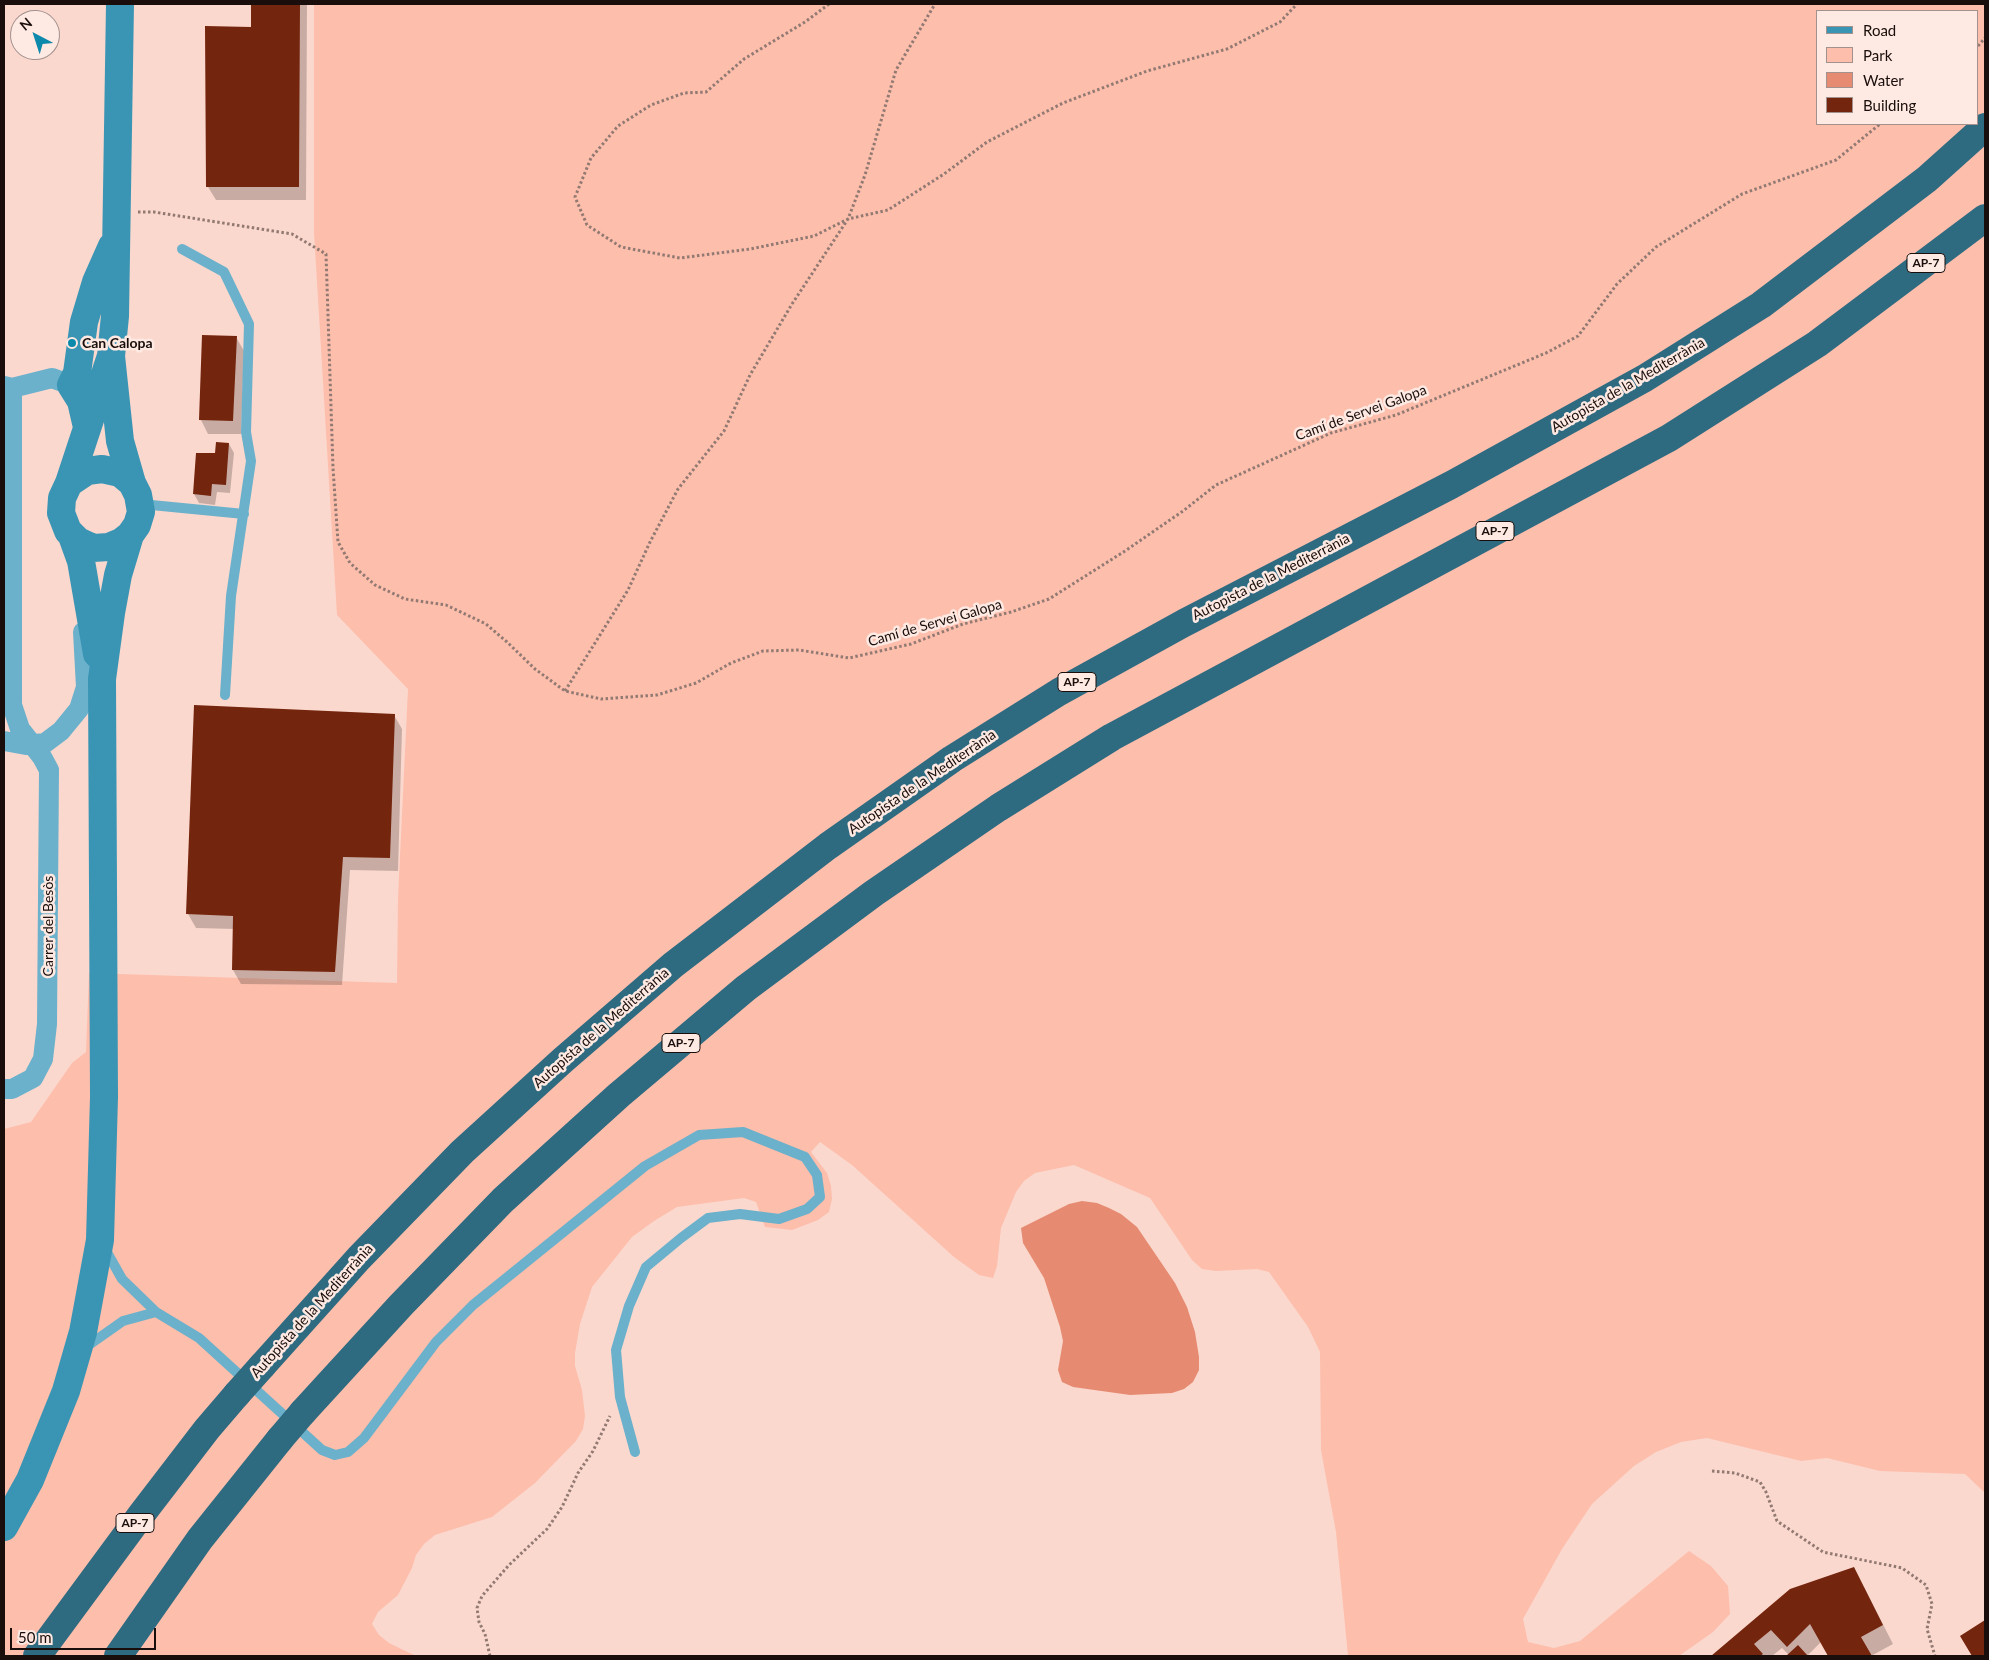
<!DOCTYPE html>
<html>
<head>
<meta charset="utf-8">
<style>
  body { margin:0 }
  #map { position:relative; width:1989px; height:1660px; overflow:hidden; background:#fbd8ce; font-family:Lato,sans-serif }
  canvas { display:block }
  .frame { position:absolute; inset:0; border:5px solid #190e0b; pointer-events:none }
  .legend { position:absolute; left:1816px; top:10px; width:162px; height:115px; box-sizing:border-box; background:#fee9e3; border:1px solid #a2918d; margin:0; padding:6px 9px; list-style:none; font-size:15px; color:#190e0b }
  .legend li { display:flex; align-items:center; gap:10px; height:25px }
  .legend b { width:25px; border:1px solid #a2918d }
  .north { position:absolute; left:10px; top:10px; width:50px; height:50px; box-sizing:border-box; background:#fee9e3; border:1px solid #a2918d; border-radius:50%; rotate:320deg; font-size:14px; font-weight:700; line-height:20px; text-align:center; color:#190e0b }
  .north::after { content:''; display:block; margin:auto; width:18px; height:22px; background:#0c89ab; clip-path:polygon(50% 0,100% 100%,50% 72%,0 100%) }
  .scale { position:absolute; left:10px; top:1628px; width:146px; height:22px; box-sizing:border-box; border:2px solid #190e0b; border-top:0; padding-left:6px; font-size:15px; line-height:18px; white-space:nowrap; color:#190e0b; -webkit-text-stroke:4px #fee9e3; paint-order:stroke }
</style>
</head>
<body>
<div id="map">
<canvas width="1989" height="1660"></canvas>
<div class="frame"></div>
<ul class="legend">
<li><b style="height:6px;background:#3a95b4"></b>Road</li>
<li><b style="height:14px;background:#fdbeac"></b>Park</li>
<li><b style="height:14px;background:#e68b72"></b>Water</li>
<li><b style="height:14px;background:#74250d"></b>Building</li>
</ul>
<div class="north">N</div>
<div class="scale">50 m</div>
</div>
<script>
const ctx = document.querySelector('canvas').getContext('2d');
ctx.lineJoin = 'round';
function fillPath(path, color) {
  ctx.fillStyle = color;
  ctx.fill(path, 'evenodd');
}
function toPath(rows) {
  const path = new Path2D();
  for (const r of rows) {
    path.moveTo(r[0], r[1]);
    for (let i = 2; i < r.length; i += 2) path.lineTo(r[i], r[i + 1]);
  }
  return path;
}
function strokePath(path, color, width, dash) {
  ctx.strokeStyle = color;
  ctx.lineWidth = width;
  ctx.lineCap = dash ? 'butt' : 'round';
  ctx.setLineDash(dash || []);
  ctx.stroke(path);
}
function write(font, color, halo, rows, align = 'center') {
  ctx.font = font + ' Lato,sans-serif';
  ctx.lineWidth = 5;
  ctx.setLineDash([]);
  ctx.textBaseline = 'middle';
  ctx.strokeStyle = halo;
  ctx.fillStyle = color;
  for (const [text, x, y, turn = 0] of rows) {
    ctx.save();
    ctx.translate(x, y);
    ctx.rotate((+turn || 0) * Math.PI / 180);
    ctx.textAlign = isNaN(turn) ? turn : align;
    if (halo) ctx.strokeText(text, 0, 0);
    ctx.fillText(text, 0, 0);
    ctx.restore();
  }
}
fillPath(toPath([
  [314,4,1985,4,1985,1493,1965,1474,1880,1471,1827,1458,1801,1461,1707,1438,1681,1442,1656,1452,1634,1466,1592,1504,1562,1549,1523,1619,1528,1642,1554,1648,1580,1641,1689,1551,1711,1566,1728,1586,1730,1614,1713,1632,1679,1656,1348,1656,1336,1532,1321,1450,1320,1352,1308,1327,1269,1272,1257,1269,1216,1271,1202,1269,1192,1260,1150,1198,1074,1165,1035,1173,1024,1181,1016,1192,1001,1228,997,1266,993,1278,979,1275,954,1257,852,1165,820,1142,811,1152,827,1173,831,1186,832,1199,829,1212,818,1220,792,1230,765,1227,756,1202,744,1198,677,1207,654,1221,632,1237,592,1287,580,1324,575,1353,575,1366,582,1390,585,1416,583,1429,576,1441,535,1483,492,1517,435,1535,424,1544,416,1555,412,1568,398,1595,378,1612,372,1624,379,1635,389,1643,416,1656,4,1656,4,1129,31,1122,72,1063,86,1052,89,973,397,983,398,898,408,689,337,615,314,232],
  [1818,11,1978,11,1978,124,1818,124]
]), '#fdbeac');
fillPath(toPath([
  [1082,1201,1097,1203,1109,1208,1121,1214,1137,1227,1175,1283,1187,1307,1195,1332,1199,1357,1199,1370,1193,1382,1184,1389,1172,1393,1130,1395,1073,1387,1062,1382,1058,1370,1063,1341,1060,1327,1044,1278,1023,1243,1021,1228,1069,1204]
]), '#e68b72');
fillPath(toPath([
  [252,4,307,4,306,200,216,200,208,187,252,29],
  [236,337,244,351,241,434,208,434,201,420],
  [229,444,234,453,230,493,217,492,215,505,199,503,194,494,197,454,216,455],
  [394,715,402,729,398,871,350,870,342,985,241,984,233,970,234,929,196,928,188,914],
  [1864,1587,1893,1644,1871,1656,1829,1656,1821,1642,1807,1656,1788,1656,1789,1655,1782,1648,1772,1656,1713,1656,1790,1590],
  [1985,1621,1985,1656,1973,1656,1961,1637]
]), '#0003');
fillPath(toPath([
  [251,4,300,4,299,187,206,187,205,26,251,27],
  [202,335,237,336,233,421,199,420],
  [216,442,229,443,226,485,212,484,211,496,193,494,196,453,215,453],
  [194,705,395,714,390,858,343,857,335,972,232,970,233,916,186,914],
  [1854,1567,1883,1625,1861,1637,1872,1656,1828,1656,1810,1624,1787,1647,1771,1630,1754,1644,1763,1654,1760,1656,1711,1656,1790,1589],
  [1985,1620,1985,1654,1982,1656,1972,1656,1960,1636],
  [1798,1645,1808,1656,1786,1656]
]), '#74250d');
strokePath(toPath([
  [829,4,805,22,744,59,706,92,684,93,651,105,618,126,591,158,575,197,587,225,621,247,680,258,750,249,814,236,848,219,888,210,944,174,987,142,1063,103,1147,71,1227,49,1280,22,1297,4],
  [1978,46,1985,38],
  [138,212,154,212,292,234,326,254,333,468,338,542,350,563,375,585,405,599,446,605,486,624,507,642,535,669,565,691,601,699,657,695,696,683,731,663,763,651,799,650,849,658,911,644,963,624,1011,612,1049,599,1125,551,1183,511,1216,485,1331,433,1396,415,1546,353,1578,336,1617,284,1656,247,1742,194,1836,160,1880,124],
  [565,691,628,590,650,542,678,489,724,431,750,375,792,304,848,219,865,175,896,70,935,4],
  [1712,1471,1735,1473,1760,1482,1766,1492,1777,1521,1823,1552,1902,1568,1926,1585,1932,1604,1927,1629,1935,1656],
  [490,1656,485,1634,479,1622,477,1608,482,1596,509,1565,547,1529,562,1507,578,1473,593,1451,610,1416]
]), '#927a73', 3, [2.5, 2.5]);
strokePath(toPath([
  [182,249,224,272,249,324,246,432,251,461,231,596,225,695],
  [141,504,244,514],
  [104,1247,122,1279,156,1312,199,1338,322,1450,335,1455,348,1452,364,1438,436,1342,473,1305,645,1166,699,1135,743,1132,805,1157,817,1175,820,1197,807,1209,779,1219,740,1214,708,1218,681,1238,646,1267,629,1306,616,1350,620,1397,635,1452],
  [86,1347,123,1321,156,1312]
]), '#6bb1cb', 10);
strokePath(toPath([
  [4,386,12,388,52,378,71,385],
  [4,741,26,745,45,743,61,731,79,709,86,687,83,632],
  [4,1089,12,1089,33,1078,43,1059,47,1024,49,770,42,757,20,729,12,705,12,388]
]), '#6bb1cb', 20);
strokePath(toPath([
  [111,356,69,483,62,498,61,513,68,531,78,541,93,548,109,547,121,542,130,535,137,525,141,512,138,495,132,483,120,441,111,356,115,316,120,4],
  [87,427,81,401,71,385,77,373,84,322,96,282,112,246],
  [69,483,87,471,102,469,120,473,132,483],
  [72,536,81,561,97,654],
  [4,1527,30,1480,66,1391,83,1332,100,1240,104,1097,102,679,111,613,118,575,130,535]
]), '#3a95b4', 28);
strokePath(toPath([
  [262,1366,359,1258,462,1152,563,1060,673,965,828,846,952,759,1059,692,1184,623,1451,485,1645,378,1761,305,1927,179,1985,127],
  [303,1412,401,1305,503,1200,619,1095,746,988,874,893,998,808,1112,737,1669,438,1817,344,1985,218],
  [37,1656,141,1515,207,1429,237,1394],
  [118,1656,200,1539,280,1439]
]), '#2e6a80', 28);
strokePath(toPath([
  [237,1394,262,1366],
  [280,1439,303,1412]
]), '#2e6a80', 28);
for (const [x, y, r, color] of [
  [72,343,5,"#0c89ab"]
]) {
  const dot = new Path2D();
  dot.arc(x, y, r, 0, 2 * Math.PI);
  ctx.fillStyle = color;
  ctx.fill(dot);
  strokePath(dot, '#fee9e3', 2);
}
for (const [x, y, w] of [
  [1926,263,38],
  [1495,531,38],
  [1077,682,38],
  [681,1043,38],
  [135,1523,38]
]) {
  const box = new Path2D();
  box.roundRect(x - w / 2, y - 9.5, w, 19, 4);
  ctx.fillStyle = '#fee9e3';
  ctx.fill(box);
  strokePath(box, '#190e0b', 1);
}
write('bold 12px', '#190e0b', null, [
  ["AP-7",1926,263],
  ["AP-7",1495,531],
  ["AP-7",1077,682],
  ["AP-7",681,1043],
  ["AP-7",135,1523]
]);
write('bold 14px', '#190e0b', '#fee9e3', [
  ["Can Calopa",82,343]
], 'left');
write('14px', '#190e0b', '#fee9e3', [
  ["Autopista de la Mediterrània",1628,385,-30],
  ["Camí de Servei Galopa",1361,413,-20],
  ["Autopista de la Mediterrània",1271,577,-27],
  ["Camí de Servei Galopa",935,623,-16],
  ["Autopista de la Mediterrània",922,782,-34],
  ["Carrer del Besòs",48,926,-90],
  ["Autopista de la Mediterrània",601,1028,-41],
  ["Autopista de la Mediterrània",312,1311,-48]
]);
</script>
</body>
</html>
